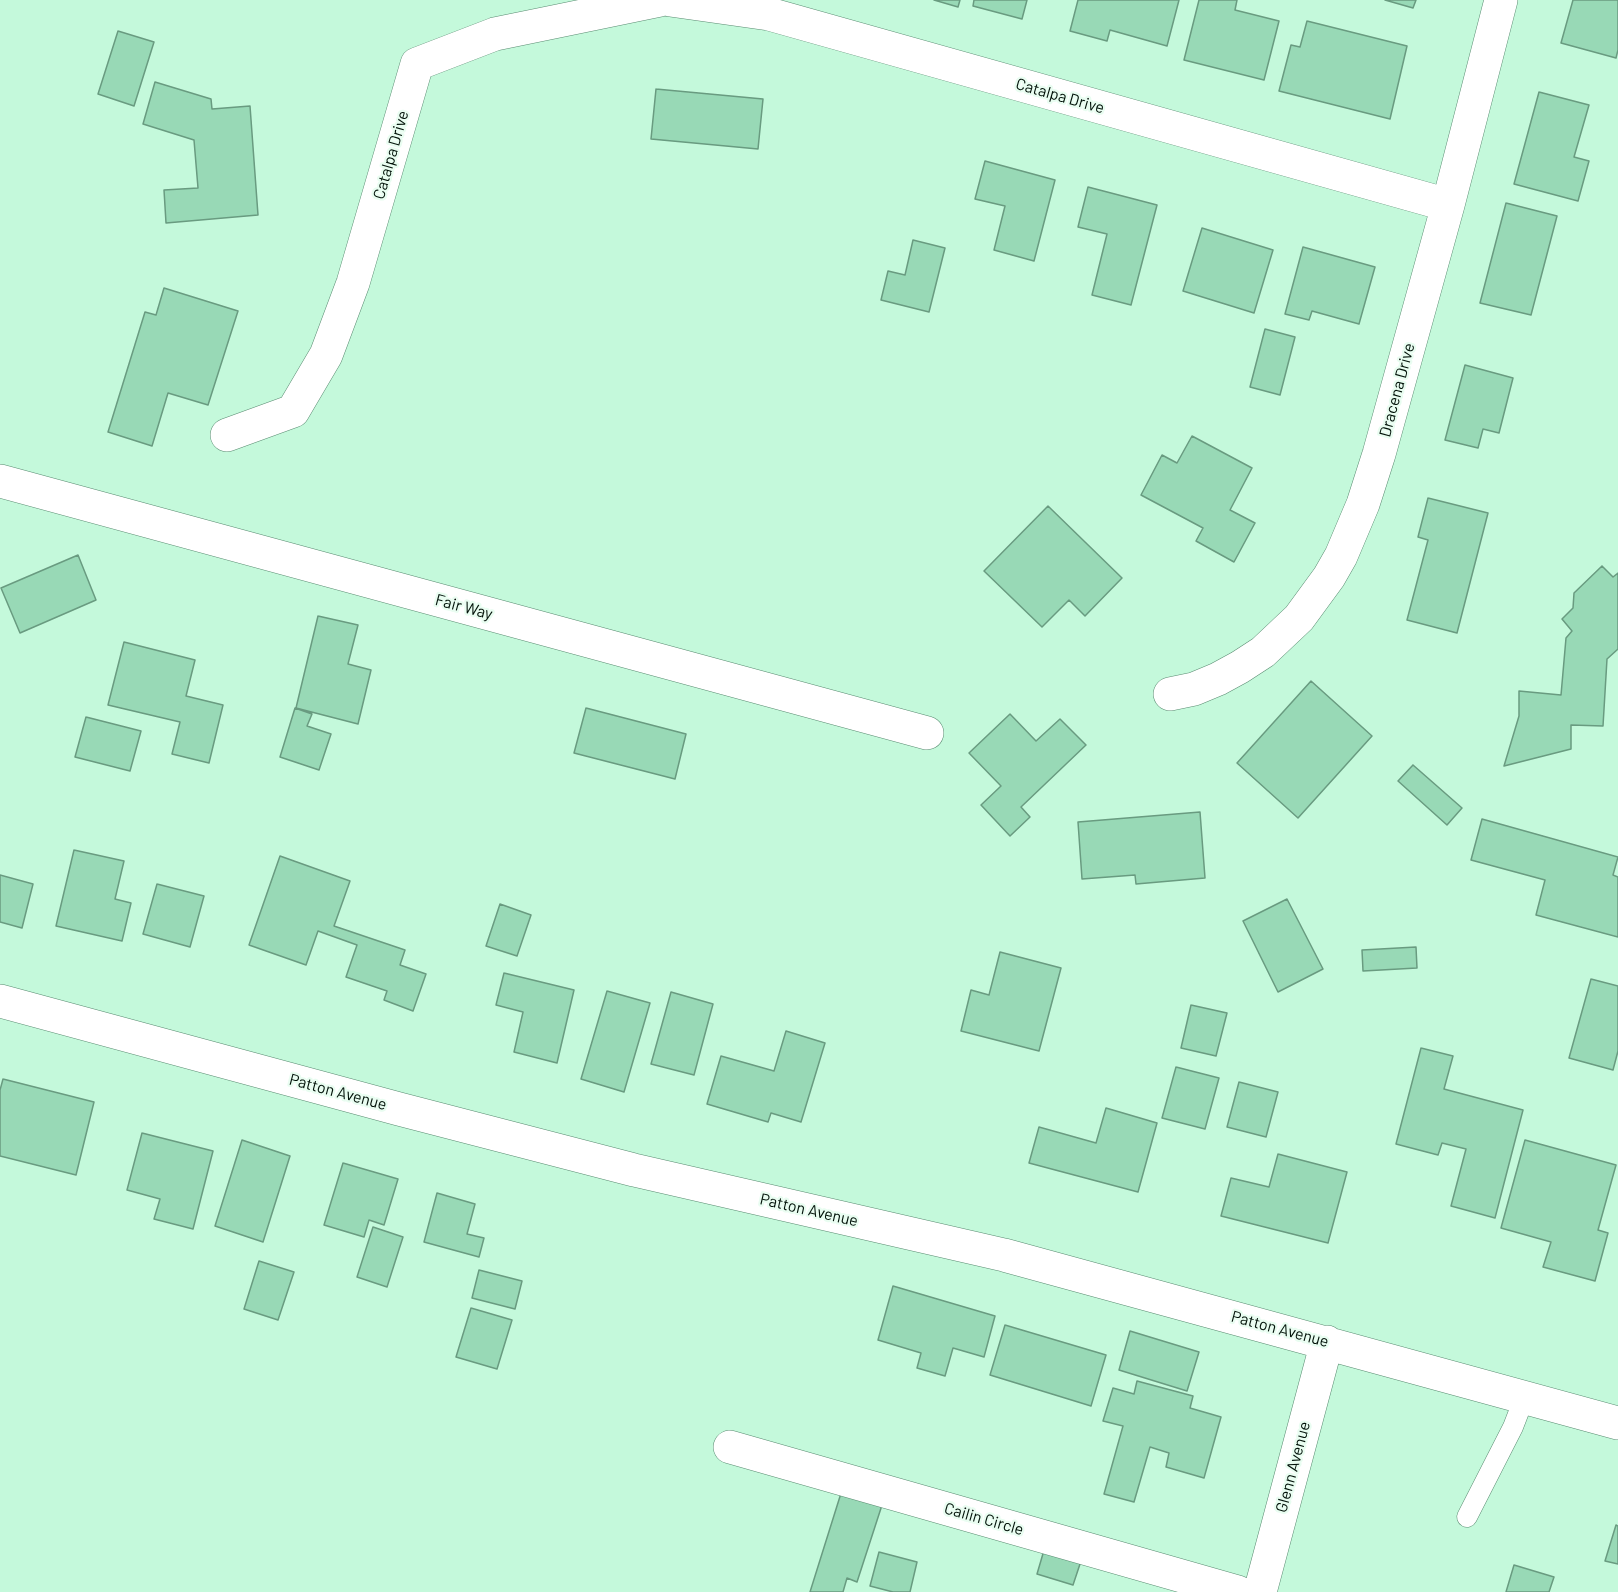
<!DOCTYPE html>
<html>
<head>
<meta charset="utf-8">
<style>
  body { margin:0 }
  canvas { display:block; background:#c4f9db }
</style>
</head>
<body>
<canvas width="1618" height="1592"></canvas>
<script>
const ctx = document.querySelector('canvas').getContext('2d');
ctx.lineJoin = 'round';
function fillPath(path, color) {
  ctx.fillStyle = color;
  ctx.fill(path, 'evenodd');
}
function toPath(rows) {
  const path = new Path2D();
  for (const r of rows) {
    path.moveTo(r[0], r[1]);
    for (let i = 2; i < r.length; i += 2) path.lineTo(r[i], r[i + 1]);
  }
  return path;
}
function strokePath(path, color, width, dash) {
  ctx.strokeStyle = color;
  ctx.lineWidth = width;
  ctx.lineCap = dash ? 'butt' : 'round';
  ctx.setLineDash(dash || []);
  ctx.stroke(path);
}
function write(font, color, halo, rows, align = 'center') {
  ctx.font = font + ' Barlow,sans-serif';
  ctx.lineWidth = 4.5;
  ctx.setLineDash([]);
  ctx.textBaseline = 'middle';
  ctx.strokeStyle = halo;
  ctx.fillStyle = color;
  for (const [text, x, y, turn = 0] of rows) {
    ctx.save();
    ctx.translate(x, y);
    ctx.rotate((+turn || 0) * Math.PI / 180);
    ctx.textAlign = isNaN(turn) ? turn : align;
    if (halo) ctx.strokeText(text, 0, 0);
    ctx.fillText(text, 0, 0);
    ctx.restore();
  }
}
const building = toPath([
  [934,0,960,0,958,7,934,0],
  [974,0,1027,0,1022,19,973,6,974,0],
  [1078,0,1179,0,1167,46,1110,30,1107,41,1070,31,1078,0],
  [1199,0,1237,0,1235,10,1279,21,1264,80,1184,60,1199,0],
  [1385,0,1416,0,1413,8,1385,0],
  [1573,0,1618,0,1618,50,1616,58,1561,43,1573,0],
  [1307,21,1407,46,1390,119,1279,91,1291,45,1300,47,1307,21],
  [118,31,154,42,134,106,98,94,118,31],
  [155,82,211,99,212,109,250,106,258,215,166,223,164,190,198,188,194,140,143,124,155,82],
  [656,89,763,99,758,149,651,139,656,89],
  [1539,92,1589,105,1574,157,1589,161,1578,201,1514,184,1539,92],
  [985,161,1055,180,1034,261,994,250,1005,206,975,199,985,161],
  [1088,187,1157,205,1131,305,1092,295,1107,234,1078,227,1088,187],
  [1506,203,1557,216,1531,315,1480,303,1506,203],
  [1202,228,1273,250,1254,313,1183,291,1202,228],
  [913,240,945,248,929,312,881,300,888,271,905,275,913,240],
  [1303,247,1375,267,1359,324,1312,311,1309,320,1285,314,1303,247],
  [164,288,238,311,208,405,168,393,152,446,108,432,145,312,156,315,164,288],
  [1265,329,1295,337,1280,395,1250,387,1265,329],
  [1465,365,1513,378,1499,433,1483,429,1478,448,1445,440,1465,365],
  [1192,436,1252,468,1230,510,1255,523,1234,562,1196,541,1203,528,1141,495,1162,455,1177,463,1192,436],
  [1428,498,1488,513,1457,633,1407,620,1428,540,1418,537,1428,498],
  [1048,506,1122,578,1085,616,1069,600,1042,627,984,571,1048,506],
  [78,555,96,600,20,633,1,588,78,555],
  [1602,566,1613,577,1618,573,1618,649,1607,659,1603,726,1571,725,1571,749,1504,766,1519,716,1519,691,1561,695,1566,638,1572,631,1562,619,1573,608,1574,593,1602,566],
  [318,616,358,625,348,664,371,670,358,724,296,708,318,616],
  [124,642,195,660,186,696,223,705,209,763,172,754,180,722,108,705,124,642],
  [1311,681,1372,736,1298,818,1237,763,1311,681],
  [295,708,312,714,307,726,331,734,319,770,280,757,295,708],
  [586,708,686,734,675,779,574,753,586,708],
  [1010,714,1036,741,1060,719,1086,745,1021,807,1030,817,1010,836,981,805,1001,786,969,753,1010,714],
  [86,717,141,731,130,771,75,757,86,717],
  [1413,765,1462,808,1447,825,1398,781,1413,765],
  [1200,812,1205,878,1136,884,1135,875,1082,879,1078,822,1200,812],
  [1482,819,1618,857,1613,875,1618,877,1618,937,1536,915,1545,880,1471,860,1482,819],
  [74,850,124,861,115,899,131,903,122,941,56,926,74,850],
  [280,856,350,881,334,926,405,950,400,965,426,974,413,1011,384,1000,387,991,346,977,357,945,318,931,306,965,249,945,280,856],
  [0,875,33,884,22,928,0,922,0,875],
  [157,884,204,896,190,947,143,934,157,884],
  [1287,899,1323,969,1278,992,1243,921,1287,899],
  [500,904,531,915,517,956,486,946,500,904],
  [1416,947,1417,968,1363,971,1362,950,1416,947],
  [1000,952,1061,968,1039,1051,961,1031,971,990,989,995,1000,952],
  [504,973,574,990,557,1063,514,1052,523,1012,496,1005,504,973],
  [1591,979,1618,986,1618,1051,1613,1070,1569,1058,1591,979],
  [607,991,650,1003,624,1092,581,1079,607,991],
  [671,992,713,1004,694,1075,651,1064,671,992],
  [1191,1005,1227,1013,1216,1056,1181,1048,1191,1005],
  [786,1031,825,1043,801,1122,771,1113,768,1122,707,1104,721,1056,774,1071,786,1031],
  [1421,1048,1453,1056,1444,1089,1523,1110,1495,1218,1451,1206,1466,1149,1442,1143,1438,1155,1396,1144,1421,1048],
  [1176,1067,1219,1078,1205,1129,1162,1118,1176,1067],
  [3,1079,94,1102,76,1175,0,1156,0,1090,3,1079],
  [1239,1082,1278,1092,1266,1137,1227,1127,1239,1082],
  [1106,1108,1157,1123,1138,1192,1029,1163,1039,1127,1096,1143,1106,1108],
  [142,1133,213,1151,193,1229,154,1219,160,1199,127,1190,142,1133],
  [242,1140,290,1156,263,1242,215,1226,242,1140],
  [1525,1140,1616,1165,1598,1230,1608,1233,1595,1281,1543,1267,1551,1242,1501,1228,1525,1140],
  [1278,1154,1347,1172,1328,1243,1221,1216,1231,1178,1269,1187,1278,1154],
  [343,1163,398,1179,384,1225,369,1220,364,1237,324,1225,343,1163],
  [437,1193,475,1204,467,1234,484,1238,479,1257,424,1242,437,1193],
  [373,1227,403,1237,387,1287,357,1277,373,1227],
  [259,1261,294,1272,278,1320,244,1309,259,1261],
  [479,1270,522,1281,515,1309,472,1298,479,1270],
  [893,1286,995,1316,984,1357,953,1348,945,1376,917,1368,921,1353,878,1340,893,1286],
  [471,1308,512,1320,497,1369,456,1357,471,1308],
  [1005,1325,1106,1355,1091,1406,990,1375,1005,1325],
  [1130,1331,1199,1352,1187,1391,1119,1370,1130,1331],
  [1137,1381,1193,1396,1190,1408,1221,1417,1204,1478,1166,1467,1169,1453,1150,1447,1134,1502,1104,1494,1123,1426,1103,1421,1113,1388,1134,1394,1137,1381],
  [842,1490,883,1502,857,1582,847,1578,843,1592,810,1592,842,1490],
  [1616,1525,1618,1526,1618,1564,1605,1561,1616,1525],
  [1047,1540,1084,1552,1073,1585,1037,1574,1047,1540],
  [879,1552,917,1562,910,1592,893,1592,870,1586,879,1552],
  [1514,1565,1554,1577,1549,1592,1506,1592,1514,1565]
]);
fillPath(building, '#98d9b6');
strokePath(building, '#699b80', 1.5);
const service = toPath([
  [1467,1517,1513,1427,1525,1396]
]);
const minor = toPath([
  [670,0,769,14,1448,205],
  [227,435,293,411,326,355,353,283,417,64,495,34,660,0],
  [0,481,927,733],
  [1170,694,1194,689,1218,679,1240,667,1263,652,1299,618,1329,577,1341,556,1363,504,1379,454,1448,205,1501,0],
  [0,1001,399,1109,634,1170,1004,1255,1618,1423],
  [730,1447,1238,1592],
  [1260,1592,1327,1342]
]);
strokePath(service, '#5a8c72', 21);
strokePath(minor, '#5a8c72', 34);
strokePath(service, '#fff', 20);
strokePath(minor, '#fff', 33);
write('16px', '#011108', '#e9fdf1', [
  ["Catalpa Drive",1060,96,16],
  ["Catalpa Drive",391,155,-74],
  ["Dracena Drive",1397,390,-75],
  ["Fair Way",464,607,15],
  ["Patton Avenue",338,1092,15],
  ["Patton Avenue",809,1210,13],
  ["Patton Avenue",1280,1329,15],
  ["Glenn Avenue",1293,1467,-75],
  ["Cailin Circle",984,1519,16]
]);
</script>
</body>
</html>
